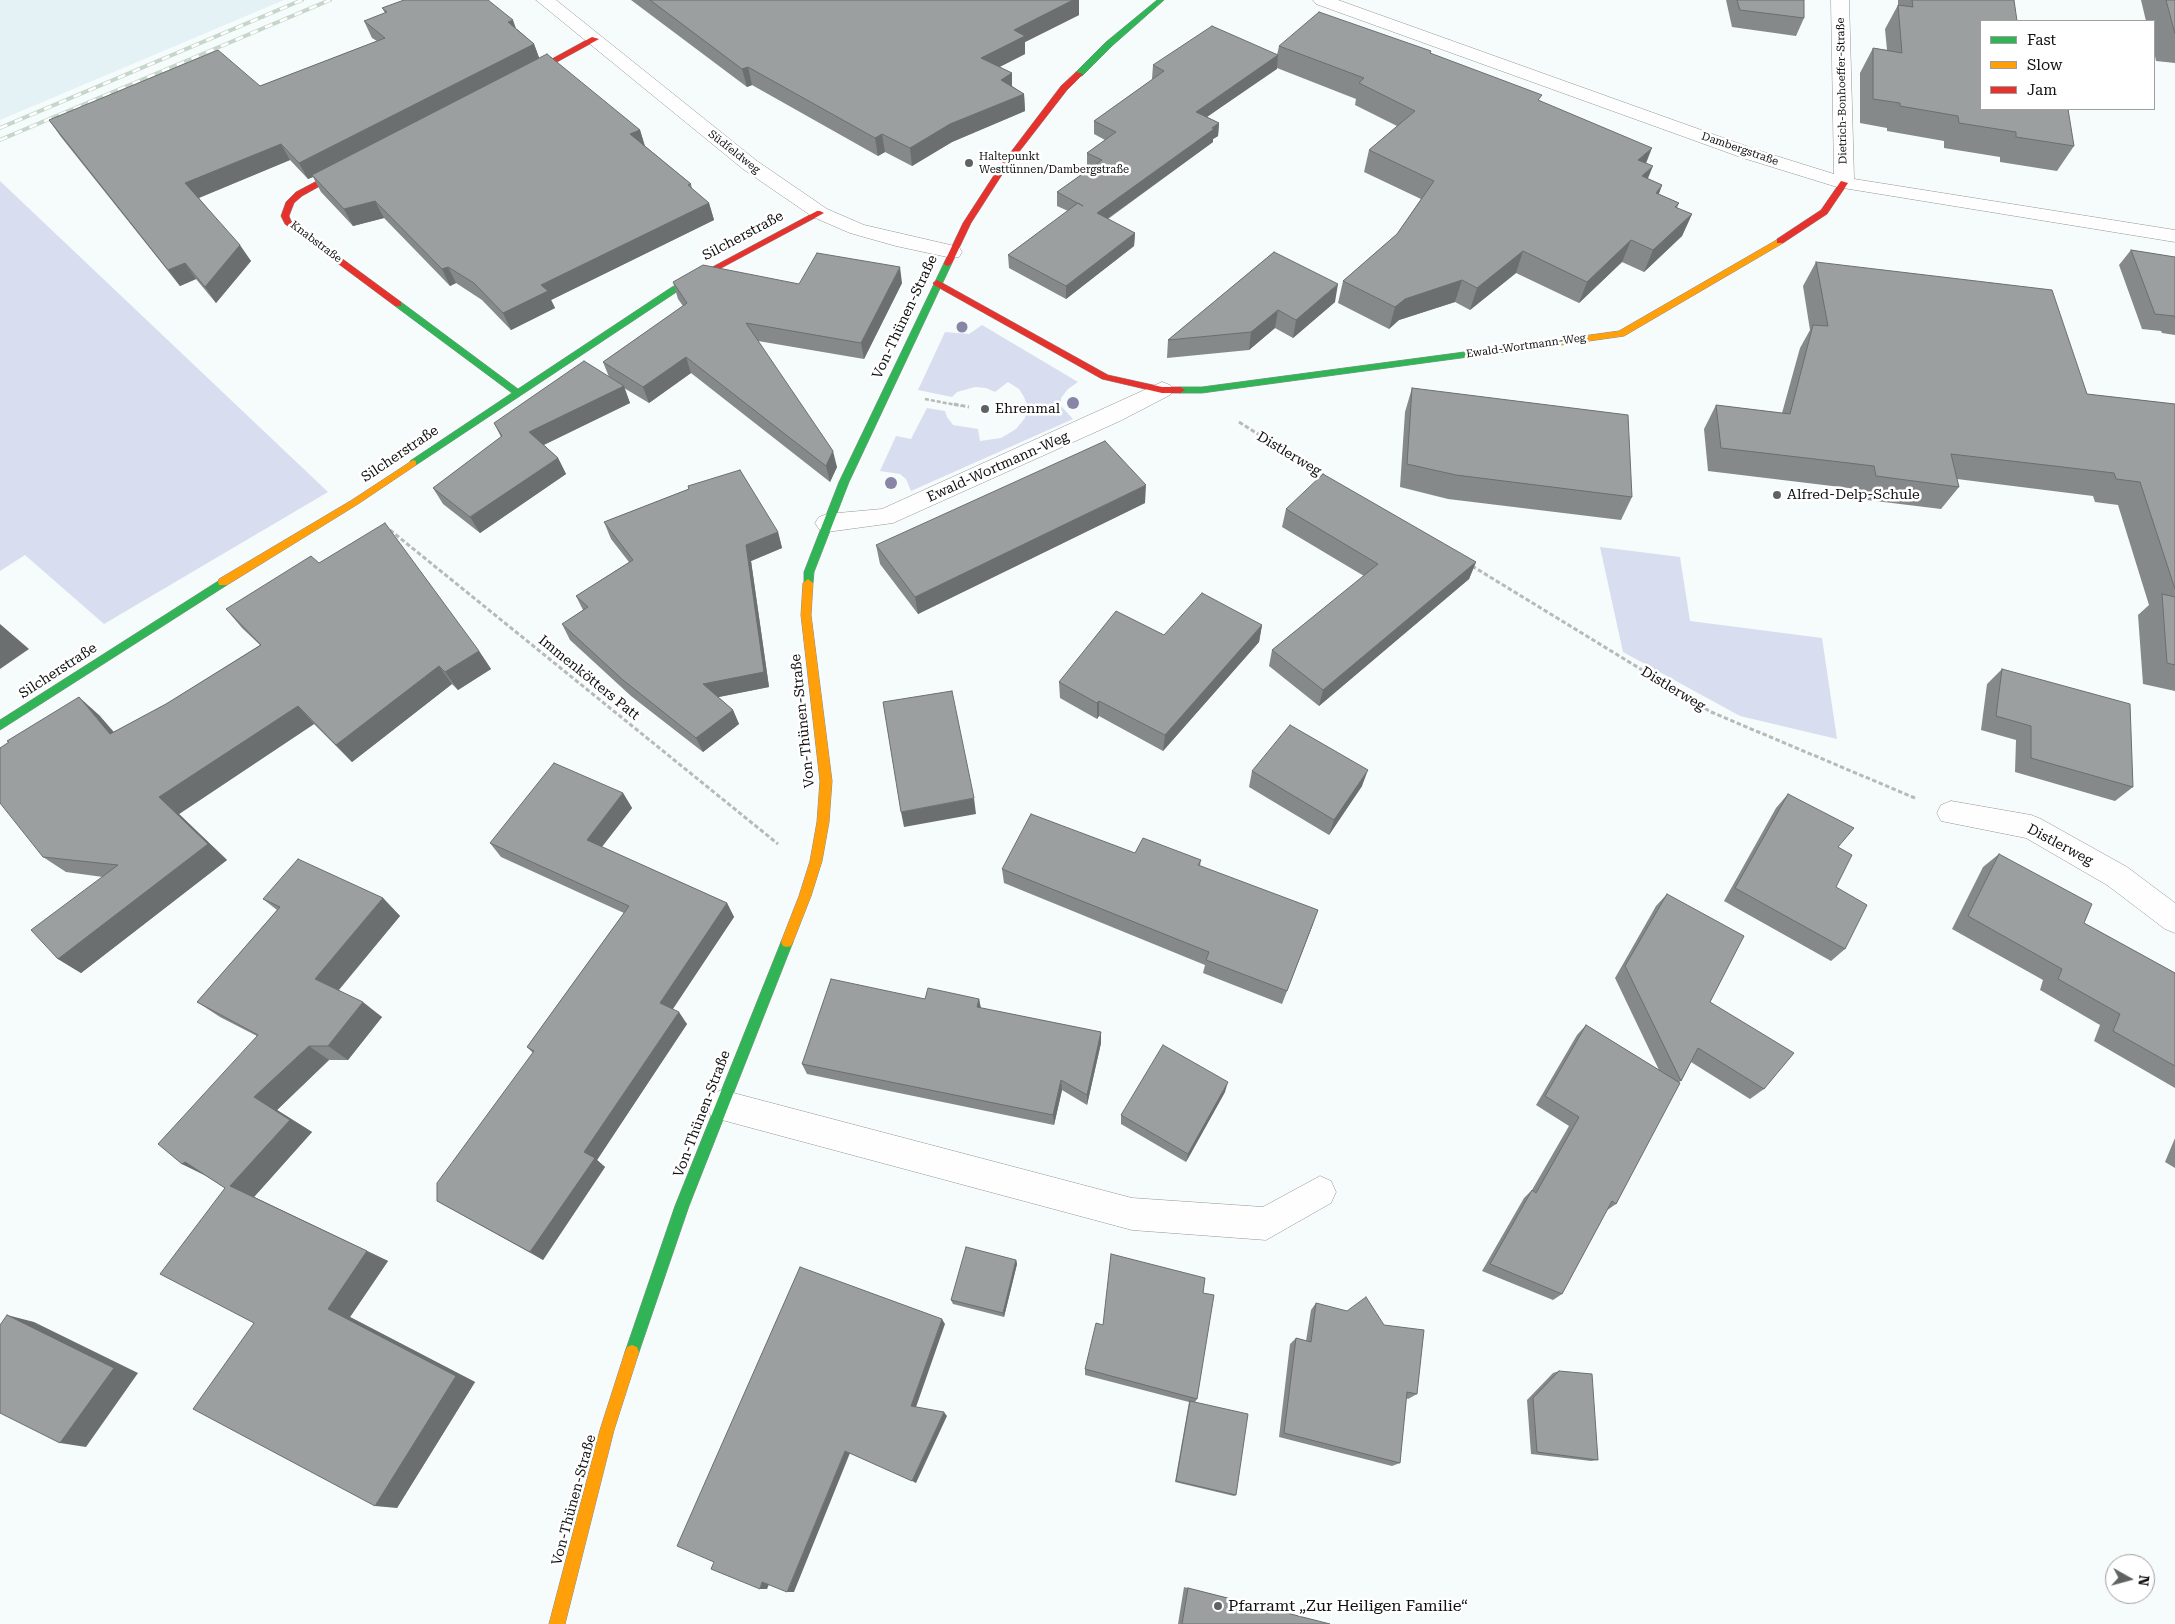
<!DOCTYPE html>
<html>
<head>
<meta charset="utf-8">
<style>
  body { margin:0 }
  #map { position:relative; width:2175px; height:1624px; overflow:hidden; background:#f6fbfb; font-family:"Roboto Serif",serif }
  canvas { display:block }
  .legend { position:absolute; left:1980px; top:20px; width:175px; height:90px; box-sizing:border-box; background:#fff; border:1px solid #9f9f9f; margin:0; padding:6px 9px; list-style:none; font-size:15px; color:#101010 }
  .legend li { display:flex; align-items:center; gap:10px; height:25px }
  .legend b { width:25px; border:1px solid #9f9f9f }
  .north { position:absolute; left:2105px; top:1554px; width:50px; height:50px; box-sizing:border-box; background:#fff; border:1px solid #9f9f9f; border-radius:50%; rotate:97deg; font-size:14px; font-weight:700; line-height:20px; text-align:center; color:#101010 }
  .north::after { content:''; display:block; margin:auto; width:18px; height:22px; background:#606262; clip-path:polygon(50% 0,100% 100%,50% 72%,0 100%) }
</style>
</head>
<body>
<div id="map">
<canvas width="2175" height="1624"></canvas>
<ul class="legend">
<li><b style="height:6px;background:#30b455"></b>Fast</li>
<li><b style="height:6px;background:#ff9f0a"></b>Slow</li>
<li><b style="height:6px;background:#e5322d"></b>Jam</li>
</ul>
<div class="north">N</div>
</div>
<script>
const ctx = document.querySelector('canvas').getContext('2d');
ctx.lineJoin = 'round';
function fillPath(path, color) {
  ctx.fillStyle = color;
  ctx.fill(path, 'evenodd');
}
function toPath(rows) {
  const path = new Path2D();
  for (const r of rows) {
    path.moveTo(r[0], r[1]);
    for (let i = 2; i < r.length; i += 2) path.lineTo(r[i], r[i + 1]);
  }
  return path;
}
function strokePath(path, color, width, dash) {
  ctx.strokeStyle = color;
  ctx.lineWidth = width;
  ctx.lineCap = dash ? 'butt' : 'round';
  ctx.setLineDash(dash || []);
  ctx.stroke(path);
}
function write(font, color, halo, rows, align = 'center') {
  ctx.font = font + ' "Roboto Serif",serif';
  ctx.lineWidth = 5;
  ctx.setLineDash([]);
  ctx.textBaseline = 'middle';
  ctx.strokeStyle = halo;
  ctx.fillStyle = color;
  for (const [text, x, y, turn = 0] of rows) {
    ctx.save();
    ctx.translate(x, y);
    ctx.rotate((+turn || 0) * Math.PI / 180);
    ctx.textAlign = isNaN(turn) ? turn : align;
    if (halo) ctx.strokeText(text, 0, 0);
    ctx.fillText(text, 0, 0);
    ctx.restore();
  }
}
fillPath(toPath([
  [0,0,284,0,0,120]
]), '#e4f2f6');
fillPath(toPath([
  [0,181,328,492,104,624,25,555,0,571],
  [982,325,1078,382,1068,389,1061,398,1061,406,1073,419,911,491,906,479,900,474,880,471,896,436,911,439,927,408,945,411,947,417,953,425,978,429,980,441,1001,438,1016,429,1025,418,1028,407,1024,397,1019,389,1008,382,995,392,986,388,975,387,957,392,952,397,918,390,945,332,969,334],
  [1600,547,1680,557,1690,621,1822,638,1837,739,1740,716,1623,652]
]), '#d8deef');
const lane = toPath([
  [722,1090,1132,1198,1263,1207,1320,1176,1331,1181,1336,1192,1331,1203,1266,1240,1132,1230,722,1120,711,1116,706,1105,711,1094,722,1090]
]);
const street = toPath([
  [536,0,556,0,757,161,827,209,864,225,959,247,962,252,959,257,952,258,896,246,850,233,813,217,743,169,536,0],
  [1313,0,1338,0,1757,150,1834,174,1831,0,1849,0,1854,179,2175,230,2175,242,1837,187,1743,158,1316,4,1313,0],
  [1162,382,1170,385,1173,390,1170,395,1120,421,893,523,827,532,819,529,815,523,819,517,827,514,882,509,1162,382],
  [1951,801,2031,815,2041,819,2127,867,2175,903,2175,933,2165,929,2107,885,2026,838,1941,821,1937,813,1941,805,1951,801]
]);
const fast = toPath([
  [1157,0,1164,0,1112,46,1082,76,1076,76,1076,72,1106,42,1157,0],
  [948,260,952,263,849,482,814,572,813,583,808,587,804,586,804,572,839,482,944,263,948,260],
  [694,276,697,277,697,281,678,291,416,465,410,465,410,461,512,393,395,306,395,302,401,302,518,389,672,287,694,276],
  [1554,340,1558,343,1557,345,1202,393,1180,393,1175,390,1180,387,1202,387,1554,340],
  [223,578,228,582,227,585,0,730,0,720,223,578],
  [787,937,791,938,793,942,689,1206,639,1352,637,1357,632,1359,627,1357,625,1352,675,1206,781,942,783,938,787,937]
]);
const slow = toPath([
  [1780,238,1784,241,1783,243,1624,336,1554,346,1550,343,1554,340,1619,331,1780,238],
  [413,460,416,461,416,465,358,504,227,585,219,585,218,582,219,579,352,500,413,460],
  [808,579,813,583,811,615,832,781,829,822,822,861,811,896,793,942,791,946,787,947,783,946,781,942,799,896,810,861,817,822,820,781,801,615,803,583,808,579],
  [632,1345,637,1347,639,1352,614,1430,565,1624,549,1624,600,1430,625,1352,627,1347,632,1345]
]);
const jam = toPath([
  [592,37,599,39,524,80,517,78,592,37],
  [1076,72,1083,74,1067,90,1005,170,971,223,952,263,948,266,945,265,944,263,963,223,998,169,1061,86,1076,72],
  [347,165,354,167,302,196,294,203,289,216,291,221,401,302,401,306,395,306,285,224,281,216,286,202,296,192,347,165],
  [1841,181,1848,183,1827,214,1783,243,1777,243,1777,239,1821,210,1841,181],
  [817,211,820,211,824,213,697,281,691,281,690,279,817,211],
  [937,280,1108,375,1162,387,1180,387,1185,390,1180,393,1162,393,1102,379,934,285,933,283,937,280]
]);
strokePath(lane, '#949696', 1);
strokePath(street, '#949696', 1);
strokePath(fast, '#8a8c8c', 1);
strokePath(slow, '#8a8c8c', 1);
strokePath(jam, '#8a8c8c', 1);
strokePath(toPath([
  [925,399,961,406]
]), '#b8b9b9', 2.5, [4, 2]);
strokePath(toPath([
  [954,404,969,407],
  [1239,422,1324,476],
  [390,530,778,844],
  [1472,566,1711,712,1915,798]
]), '#b8b9b9', 3, [4.5, 2.5]);
fillPath(lane, '#fefefe');
fillPath(street, '#fefefe');
fillPath(fast, '#30b455');
fillPath(slow, '#ff9f0a');
fillPath(jam, '#e5322d');
const rail = toPath([
  [0,128,302,0],
  [0,140,330,0]
]);
strokePath(rail, '#c6d6cb', 4);
strokePath(rail, '#fff', 2.5, [8]);
ctx.fillStyle = '#8885a7';
for (const [x, y, r] of [
  [962,327,5.5],
  [1073,403,6],
  [891,483,6]
]) {
  ctx.beginPath();
  ctx.arc(x, y, r, 0, 2 * Math.PI);
  ctx.fill();
}
fillPath(toPath([
  [631,0,1079,0,1079,15,1025,42,1025,54,999,67,1012,73,1012,86,1024,94,1025,111,952,142,912,166,885,152,878,156,752,85,747,87],
  [1726,0,1804,0,1804,18,1796,36,1732,27],
  [1898,0,2014,0,1981,21,2074,146,2057,171,2000,162,2000,157,1944,148,1944,141,1887,131,1887,128,1860,123,1860,73,1873,48,1887,50,1885,29,1898,5],
  [2141,0,2175,0,2175,63,2156,61,2154,51,2154,21,2146,21],
  [382,8,517,29,534,44,539,58,640,130,645,146,691,184,692,189,709,203,714,220,551,300,555,308,511,330,482,300,456,283,450,286,384,218,353,226,321,192,313,177,308,179,290,160,199,198,251,261,216,303,196,279,180,286,61,137,49,120,260,86,377,41,372,38,364,21,385,13],
  [1279,46,1431,54,1540,101,1646,163,1648,179,1662,185,1659,194,1679,203,1677,208,1692,214,1682,236,1644,272,1622,262,1579,303,1516,273,1470,310,1455,302,1399,320,1389,329,1338,303,1343,281,1397,234,1421,199,1364,172,1369,150,1397,126,1355,105,1356,99,1277,68,1207,117,1219,123,1218,136,1213,139,1213,142,1108,219,1135,233,1134,246,1066,299,1009,268,1008,255,1068,211,1057,206,1057,192,1091,168,1087,166,1087,153,1105,140,1094,134,1094,121,1153,79,1152,79,1153,65,1277,55],
  [2131,250,2175,257,2175,335,2162,333,2161,331,2142,329,2119,265],
  [1274,252,1335,302,1293,338,1275,328,1249,350,1167,358,1168,340],
  [1816,262,2087,394,2175,404,2175,691,2143,684,2138,615,2149,605,2118,505,2095,502,2093,496,1957,479,1959,487,1941,509,1859,499,1857,489,1708,471,1704,429,1716,405,1782,413,1800,348,1810,330,1803,286],
  [673,282,799,284,902,283,864,359,758,341,837,467,830,482,691,373,649,403,624,388,630,403,544,445,558,458,566,474,480,533,443,504,433,488,501,437,494,423,609,377,603,362,683,306,678,299],
  [1412,388,1632,497,1621,520,1448,499,1400,487,1405,412],
  [688,486,778,532,782,548,751,561,769,687,718,697,733,710,739,724,703,752,631,696,570,640,562,624,583,610,576,596,629,562,611,539,604,522,689,489],
  [1145,503,918,614,880,564,876,545],
  [1286,509,1476,562,1469,579,1319,706,1269,666,1272,650,1364,576,1282,527],
  [319,563,479,651,491,669,458,690,452,684,352,762,314,724,179,814,227,860,81,973,58,959,103,877,66,872,43,857,99,715,114,732,166,704,260,645,242,628,226,609],
  [1262,625,1259,642,1163,751,1099,716,1097,719,1060,698,1059,682,1164,635],
  [2002,669,2133,787,2115,801,2015,772,2016,740,1981,730,1987,684],
  [1252,771,1362,786,1329,835,1249,787],
  [623,793,632,808,602,847,727,903,734,917,672,1009,687,1024,597,1160,605,1167,543,1260,437,1201,533,1053,527,1047,624,913,501,857,490,843],
  [1788,794,1838,847,1836,887,1845,949,1831,961,1724,901,1776,808],
  [1135,853,1201,860,1200,866,1313,924,1282,1004,1203,973,1205,965,1004,883,1002,869],
  [1999,854,2084,923,2175,973,2175,1088,2094,1041,2100,1025,2040,990,2043,980,1952,929,1983,867],
  [1667,894,1710,1002,1764,1089,1750,1099,1691,1062,1681,1081,1679,1082,1616,1204,1606,1211,1562,1294,1553,1300,1482,1271,1524,1198,1532,1190,1569,1126,1536,1105,1577,1035,1586,1025,1659,1070,1615,978,1656,906],
  [383,898,400,916,339,990,382,1017,348,1060,329,1060,277,1110,312,1132,254,1197,388,1261,350,1317,475,1382,397,1508,254,1323,225,1188,206,1176,182,1164,257,1036,220,1017,197,1002,277,910,263,899],
  [925,999,979,999,981,1008,1101,1032,1101,1043,1087,1105,1062,1090,1054,1125,807,1074,802,1064],
  [1225,1092,1186,1162,1121,1124,1121,1115],
  [2175,1138,2175,1168,2165,1162],
  [1016,1260,1017,1264,1004,1317,953,1304,951,1300],
  [1203,1293,1197,1399,1195,1402,1236,1495,1234,1496,1175,1482,1189,1402,1085,1375,1085,1369,1103,1325],
  [1316,1303,1417,1394,1408,1399,1406,1398,1400,1463,1392,1466,1279,1437,1290,1344,1296,1338,1306,1341,1311,1310],
  [1559,1371,1598,1460,1591,1461,1531,1454,1527,1400,1553,1373],
  [1184,1587,1188,1588,1330,1624,1178,1624]
]), '#858989');
fillPath(toPath([
  [1073,0,1079,0,1079,15,1025,42,1025,54,982,76,981,58,1014,30],
  [513,20,519,37,508,22],
  [534,44,540,60,312,175,313,177,308,179,299,163],
  [1278,55,1277,69,1195,125,1196,112],
  [748,67,752,85,747,87,742,69],
  [1012,73,1012,91,1001,80],
  [1024,94,1025,111,952,142,912,166,910,148,950,124],
  [1219,123,1218,136,1213,139,1213,142,1097,226,1097,213],
  [640,130,645,147,630,134],
  [882,134,885,152,878,156,875,138],
  [281,144,290,160,196,199,185,183],
  [1652,148,1643,171,1638,160],
  [1653,166,1644,188,1642,176],
  [1662,185,1653,208,1656,193],
  [375,201,384,218,353,226,344,209],
  [709,203,714,220,551,300,555,308,511,330,503,313,541,285],
  [1692,214,1682,236,1644,272,1653,250],
  [1135,233,1134,246,1066,299,1066,286],
  [1631,240,1622,262,1579,303,1587,282],
  [240,245,251,261,216,303,205,287],
  [1523,251,1516,273,1470,310,1477,288],
  [185,263,196,279,180,286,168,270],
  [448,267,456,283,450,286,442,269],
  [900,267,902,283,864,359,861,343],
  [1462,280,1455,302,1399,320,1389,329,1395,307,1405,299],
  [1338,284,1335,302,1293,338,1296,320],
  [1278,310,1275,328,1249,350,1251,332],
  [686,357,691,373,649,403,643,387],
  [624,386,630,403,537,448,529,432],
  [833,451,837,467,830,482,826,466],
  [558,458,566,474,480,533,470,517],
  [1146,485,1145,503,918,614,915,597],
  [778,532,782,548,751,561,769,687,709,699,703,684,746,545],
  [1476,562,1469,579,1319,706,1323,690],
  [0,624,29,649,0,669],
  [1262,625,1259,642,1163,751,1165,735],
  [479,651,491,669,458,690,445,672],
  [439,666,452,684,352,762,336,745],
  [79,697,99,715,130,752,110,734],
  [1099,701,1099,716,1097,719,1097,703],
  [298,706,314,724,179,814,227,860,81,973,58,959,208,844,159,797],
  [733,710,739,724,703,752,696,738],
  [1368,770,1362,786,1329,835,1334,820],
  [623,793,632,808,596,854,587,840],
  [974,798,976,814,904,827,901,812],
  [383,898,400,916,335,994,315,979],
  [727,903,734,917,669,1015,660,1003],
  [1318,910,1313,924,1282,1004,1287,991],
  [979,999,981,1010,977,1007],
  [363,1002,382,1017,348,1060,328,1046],
  [679,1012,687,1024,597,1160,605,1167,543,1260,530,1252,584,1152],
  [1101,1032,1101,1043,1087,1105,1087,1095],
  [309,1046,329,1060,277,1110,312,1132,254,1197,388,1261,350,1317,475,1382,397,1508,375,1506,328,1309,230,1186,254,1097],
  [1061,1080,1062,1090,1054,1125,1053,1115],
  [1228,1082,1225,1092,1186,1162,1188,1154],
  [185,1162,207,1176,182,1164],
  [1016,1260,1017,1264,1004,1317,1003,1313],
  [7,1315,34,1322,138,1373,86,1447,60,1443],
  [942,1319,945,1324,915,1410,911,1406],
  [944,1412,947,1416,916,1483,912,1481],
  [845,1451,850,1453,794,1592,787,1592],
  [762,1582,770,1582,767,1589,760,1589]
]), '#6c6f6f');
const building = toPath([
  [404,0,488,0,513,20,508,22,534,44,299,163,281,144,185,183,240,245,205,287,185,263,168,270,49,120,218,50,260,86,385,38,364,21,387,12,382,8,404,0],
  [650,0,1073,0,1014,30,1025,36,981,58,1012,73,1001,80,1024,94,950,124,910,148,882,134,875,138,748,67,742,69,650,0],
  [1737,0,1804,0,1804,18,1740,10,1737,0],
  [1912,0,2014,0,2017,21,1981,21,1981,109,2068,109,2074,146,2016,137,2016,132,1959,123,1958,116,1900,106,1900,103,1873,99,1873,48,1902,53,1898,5,1913,7,1912,0],
  [2166,0,2175,0,2175,34,2166,0],
  [1319,12,1431,51,1430,53,1542,95,1538,100,1652,148,1638,160,1653,166,1642,176,1662,185,1656,193,1679,203,1675,207,1692,214,1653,250,1631,240,1587,282,1523,251,1477,288,1462,280,1405,299,1395,307,1343,281,1397,234,1434,181,1369,150,1415,111,1359,83,1364,78,1279,46,1319,12],
  [1212,26,1278,55,1196,112,1219,123,1212,128,1214,129,1097,213,1135,233,1066,286,1008,255,1078,203,1083,206,1057,192,1102,160,1087,153,1116,132,1094,121,1164,71,1153,65,1212,26],
  [547,54,640,130,630,134,691,184,688,185,709,203,541,285,548,291,503,313,474,283,448,267,442,269,375,201,344,209,312,175,547,54],
  [2131,250,2175,257,2175,318,2174,316,2155,314,2131,250],
  [1274,252,1338,284,1296,320,1278,310,1251,332,1168,340,1274,252],
  [817,253,900,267,861,343,746,323,833,451,826,466,686,357,643,387,603,362,687,303,673,282,703,265,799,284,817,253],
  [1816,262,2052,290,2087,394,2175,404,2175,589,2140,482,2116,479,2114,473,1951,454,1959,487,1876,476,1874,466,1721,448,1716,405,1790,414,1813,325,1828,326,1816,262],
  [584,361,624,386,529,432,558,458,470,517,433,488,502,436,494,423,584,361],
  [1412,388,1628,415,1632,497,1456,475,1407,464,1412,388],
  [1105,441,1146,485,915,597,876,545,1105,441],
  [740,470,778,532,746,545,764,672,703,684,733,710,696,738,623,680,562,624,588,607,576,596,633,560,604,522,689,489,688,486,740,470],
  [1323,474,1476,562,1323,690,1272,650,1378,564,1286,509,1323,474],
  [385,523,479,651,445,672,439,666,336,745,298,706,159,797,208,844,58,959,31,930,118,865,43,857,0,803,0,748,9,742,7,741,79,697,110,734,166,704,261,645,226,609,311,556,319,563,385,523],
  [1202,593,1262,625,1165,735,1099,701,1097,703,1059,682,1116,611,1164,635,1202,593],
  [2162,594,2175,597,2175,665,2167,663,2162,594],
  [2002,669,2130,704,2133,787,2031,758,2031,726,1996,716,2002,669],
  [952,691,974,798,901,812,883,702,952,691],
  [1290,725,1368,770,1334,820,1252,771,1290,725],
  [554,763,623,793,587,840,727,903,660,1003,679,1012,584,1152,595,1158,530,1252,437,1201,437,1183,534,1051,527,1047,629,906,490,843,554,763],
  [1788,794,1854,828,1838,847,1852,855,1836,887,1867,905,1845,949,1735,888,1788,794],
  [1031,814,1135,853,1143,838,1201,860,1198,865,1318,910,1287,991,1206,960,1209,952,1002,869,1031,814],
  [1999,854,2092,904,2084,923,2175,973,2175,1066,2113,1031,2120,1014,2058,979,2062,969,1968,916,1999,854],
  [298,859,383,898,315,979,363,1002,328,1046,309,1046,254,1097,290,1120,230,1186,367,1251,328,1309,456,1376,375,1506,193,1409,254,1323,160,1274,225,1188,185,1162,182,1164,158,1144,258,1035,197,1002,280,907,263,899,298,859],
  [1667,894,1744,936,1710,1002,1794,1053,1764,1089,1698,1048,1681,1081,1625,966,1667,894],
  [831,979,925,999,928,988,979,999,977,1007,1101,1032,1087,1095,1061,1080,1053,1115,802,1064,831,979],
  [1586,1025,1680,1083,1616,1204,1612,1201,1562,1294,1490,1264,1532,1190,1536,1193,1579,1117,1545,1096,1586,1025],
  [1163,1045,1228,1082,1188,1154,1121,1115,1163,1045],
  [966,1247,1016,1260,1003,1313,951,1300,966,1247],
  [1111,1254,1205,1278,1203,1293,1214,1295,1197,1399,1085,1369,1096,1323,1103,1325,1111,1254],
  [800,1267,942,1319,911,1406,944,1412,912,1481,845,1451,787,1592,762,1582,760,1589,711,1569,714,1562,677,1546,800,1267],
  [1366,1297,1384,1325,1424,1330,1417,1394,1407,1392,1400,1463,1284,1433,1296,1338,1311,1342,1316,1303,1347,1311,1366,1297],
  [7,1315,114,1368,60,1443,0,1413,0,1325,7,1315],
  [1559,1371,1592,1374,1598,1460,1537,1452,1533,1398,1559,1371],
  [1190,1401,1248,1414,1236,1495,1176,1481,1190,1401],
  [1188,1588,1330,1624,1182,1624,1188,1588]
]);
fillPath(building, '#9b9f9f');
strokePath(building, '#6c6f6f', 1);
for (const [x, y, r, color] of [
  [969,163,5,"#606262"],
  [985,409,5,"#606262"],
  [1777,495,5,"#606262"],
  [1218,1606,5,"#606262"]
]) {
  const dot = new Path2D();
  dot.arc(x, y, r, 0, 2 * Math.PI);
  ctx.fillStyle = color;
  ctx.fill(dot);
  strokePath(dot, '#fff', 2);
}
write('11px', '#101010', '#fff', [
  ["Dietrich-Bonhoeffer-Straße",1842,91,-91],
  ["Dambergstraße",1740,149,19],
  ["Südfeldweg",734,152,38],
  ["Knabstraße",316,242,37],
  ["Ewald-Wortmann-Weg",1526,346,-8]
]);
write('11px', '#101010', '#fff', [
  ["Haltepunkt",979,157],
  ["Westtünnen/Dambergstraße",979,170]
], 'left');
write('14px', '#101010', '#fff', [
  ["Silcherstraße",743,236,-28],
  ["Von-Thünen-Straße",905,317,-65],
  ["Silcherstraße",400,454,-34],
  ["Distlerweg",1289,454,31],
  ["Ewald-Wortmann-Weg",998,467,-24],
  ["Silcherstraße",58,671,-33],
  ["Immenkötters Patt",589,678,39],
  ["Distlerweg",1673,689,31],
  ["Von-Thünen-Straße",803,721,-96],
  ["Distlerweg",2060,845,28],
  ["Von-Thünen-Straße",702,1114,-69],
  ["Von-Thünen-Straße",574,1500,-75]
]);
write('14px', '#101010', '#fff', [
  ["Ehrenmal",995,409],
  ["Alfred-Delp-Schule",1787,495]
], 'left');
write('16px', '#101010', '#fff', [
  ["Pfarramt „Zur Heiligen Familie“",1228,1606]
], 'left');
</script>
</body>
</html>
